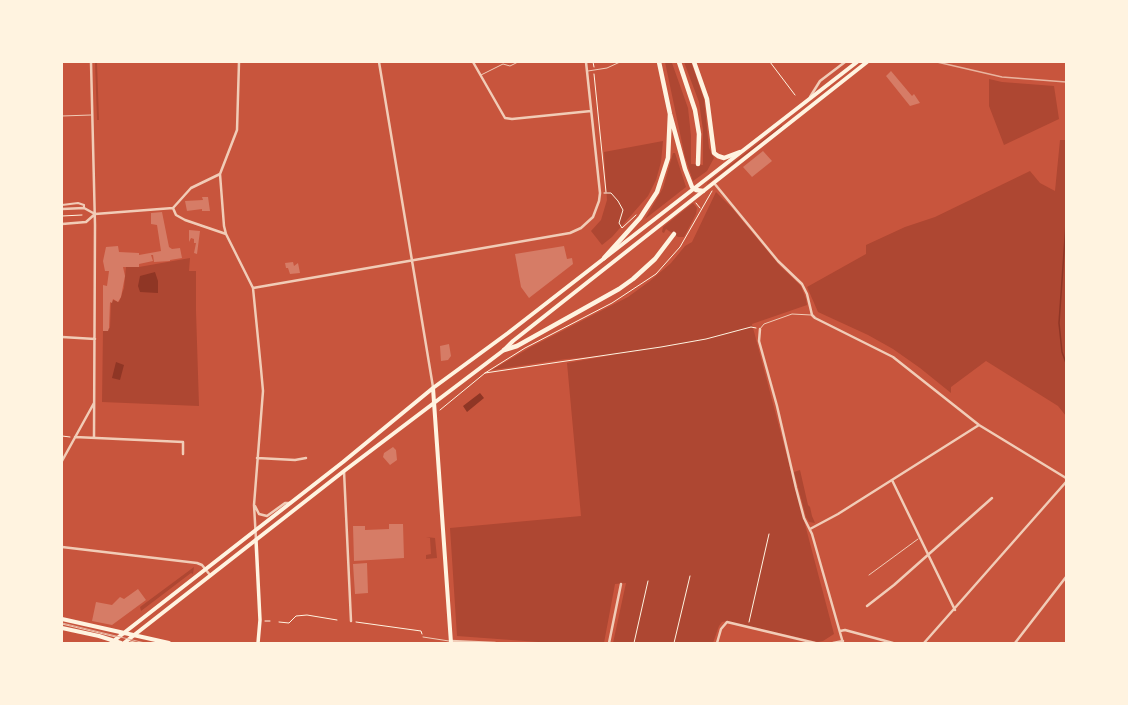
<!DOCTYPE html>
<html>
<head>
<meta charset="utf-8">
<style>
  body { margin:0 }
  #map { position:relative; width:1128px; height:705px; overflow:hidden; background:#c8553d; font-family:Quicksand,sans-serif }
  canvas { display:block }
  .frame { position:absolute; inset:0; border:63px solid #fff3e0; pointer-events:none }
</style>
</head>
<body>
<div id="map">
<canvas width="1128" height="705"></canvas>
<div class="frame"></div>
</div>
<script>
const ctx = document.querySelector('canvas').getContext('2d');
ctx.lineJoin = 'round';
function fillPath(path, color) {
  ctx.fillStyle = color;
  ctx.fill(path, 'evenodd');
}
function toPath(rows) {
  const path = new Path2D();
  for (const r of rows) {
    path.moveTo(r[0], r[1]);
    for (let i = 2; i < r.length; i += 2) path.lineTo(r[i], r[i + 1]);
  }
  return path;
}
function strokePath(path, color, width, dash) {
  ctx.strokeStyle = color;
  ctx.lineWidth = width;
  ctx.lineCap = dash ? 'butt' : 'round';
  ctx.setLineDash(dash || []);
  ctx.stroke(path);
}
fillPath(toPath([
  [95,62,97,62,99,120,97,120],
  [665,62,675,62,672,63,688,108,691,136,691,164,703,165,703,130,699,102,684,62,691,62,704,99,709,148,714,158,707,171,693,181,685,157],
  [989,79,1002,82,1054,86,1059,119,1004,145,989,106],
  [782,125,782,127,707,184,707,183],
  [1060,140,1066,140,1066,416,1058,406,986,361,951,387,951,393,920,368,893,349,868,335,818,312,807,287,866,254,866,245,905,227,935,217,1030,171,1040,183,1055,191],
  [663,141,661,162,656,180,648,196,612,237,602,245,591,231,601,220,607,200,604,152],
  [673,153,675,153,686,187,645,219,663,188],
  [716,192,732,208,780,266,801,286,806,299,807,305,752,324,834,634,823,641,818,642,727,621,722,622,719,626,713,643,613,643,626,583,615,584,604,643,552,643,457,636,450,528,581,516,567,363,613,355,566,359,492,370,531,347,628,297,650,281,671,263,685,246,692,242],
  [693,203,697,208,696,214,684,237,678,237,666,229,664,233,662,232,663,227],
  [190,258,189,271,196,271,196,311,199,406,102,402,103,331,110,328,111,303,113,300,119,302,124,288,126,267,139,267],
  [800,470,808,505,810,507,812,516,815,523,809,522,806,517,794,472],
  [426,537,435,538,437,558,426,559,426,555,431,554,430,538],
  [194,567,193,574,191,573,141,611,140,607]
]), '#ae4732');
fillPath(toPath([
  [155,272,158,281,158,293,140,292,138,286,140,276],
  [116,362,124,365,120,380,112,378],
  [480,393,484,398,467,412,463,406]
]), '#8f3625');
strokePath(toPath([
  [1066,224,1059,323,1062,352,1066,363]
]), '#8f3625', 1.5);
fillPath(toPath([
  [891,71,912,96,914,94,920,103,910,106,886,76],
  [763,151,772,161,752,177,743,167],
  [202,197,208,197,210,211,202,211,202,209,187,211,185,201,203,200],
  [162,212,169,247,172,249,180,248,182,258,170,260,170,261,154,262,153,255,151,255,153,261,139,264,139,267,123,267,125,276,121,297,118,302,113,299,112,303,110,302,109,328,108,331,103,331,103,285,107,286,109,271,105,271,103,261,106,247,118,246,119,252,139,253,139,255,161,251,157,225,151,224,151,213],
  [189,230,200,231,197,254,194,253,196,243,194,243,194,239,191,238,189,242],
  [564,246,567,259,572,258,573,264,529,298,521,287,515,254],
  [293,262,294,266,298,263,300,273,290,274,288,268,286,268,285,263],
  [449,344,451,356,448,360,441,361,440,346],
  [393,447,396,450,397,460,390,465,383,457,384,453],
  [389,524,403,524,404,558,354,561,353,526,365,526,365,530,389,529],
  [367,563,368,593,355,594,353,564],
  [138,589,146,600,112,625,92,621,96,602,112,605,120,597,124,599]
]), '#d67c66');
strokePath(toPath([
  [593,62,594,67],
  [770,62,795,95],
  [594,74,606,192],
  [604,193,611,193,618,201,623,210,619,223,622,228,636,215],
  [696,203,700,208],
  [62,216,82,215],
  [485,373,661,347,706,339,751,327,756,328],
  [440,410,485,373,525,348,612,303,656,274,680,247,712,191],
  [62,436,70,437],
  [265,621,270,621],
  [279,622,289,623,296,616,307,615,337,620],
  [356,622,421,631,422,634],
  [749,622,769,534],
  [634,643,648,581],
  [674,643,690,576]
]), '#fff3e0', 1);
strokePath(toPath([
  [588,71,607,68,620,62],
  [481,75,503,64,510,66,518,62],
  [62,116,91,115],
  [760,329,764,324,792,314,811,315],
  [869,575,918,539],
  [62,624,116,637],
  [423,637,449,641],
  [130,641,139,643]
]), '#f1ccb7', 1);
strokePath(toPath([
  [62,205,78,203,84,205,84,208]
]), '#f1ccb7', 2);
strokePath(toPath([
  [91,62,95,225,94,437],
  [239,62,237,130,220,174,224,226,226,234,253,288,261,369,263,391,254,505,256,540],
  [379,62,433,387],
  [473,62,505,118,512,119,591,111],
  [810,97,820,81,845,62],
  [714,183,778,261,802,284,807,294,812,315,815,318,893,357,979,425,1066,478],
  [173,208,176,215,185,220,226,234],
  [173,208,191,188,220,174],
  [62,209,84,208,95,214,173,208],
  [62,224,86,222,95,214],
  [253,288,570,233,581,228,593,217,599,201,600,193,586,62],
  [760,329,759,341,777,406,796,488,804,518,812,534,843,643],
  [62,337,95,339],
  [75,437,183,442,183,454],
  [257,458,295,460,306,458],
  [62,461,94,403],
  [344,471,351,621],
  [892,480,955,610],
  [255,506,259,514,267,516,285,503,290,503],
  [810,529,838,514,979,425],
  [62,547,197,563,202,565,210,575],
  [867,606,894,585,992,498],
  [840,631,845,630,893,643],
  [451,641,495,643],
  [609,643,621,584],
  [717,643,721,629,727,622,815,643],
  [833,643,843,641],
  [924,643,1066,482],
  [1015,643,1066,577]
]), '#f1ccb7', 2.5);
strokePath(toPath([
  [256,540,260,620,258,643]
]), '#fff3e0', 3.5);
strokePath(toPath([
  [433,388,451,643],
  [62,619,169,643],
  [62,628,99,636,121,643],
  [111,643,343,462,433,388,508,333,857,62],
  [124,643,344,471,504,350,513,341,867,62]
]), '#fff3e0', 4);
strokePath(toPath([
  [659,62,670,114,685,169,692,187,696,190,703,191],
  [679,62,695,110,699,134,698,164],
  [694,62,707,99,714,153,718,156,724,158,740,152],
  [604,258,640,218,657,192,668,158,670,114],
  [504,350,517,346,619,289,633,279,655,259,674,234]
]), '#fff3e0', 4.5);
strokePath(toPath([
  [62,623,145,643]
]), '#e9b49f', 1);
strokePath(toPath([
  [937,62,1002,77,1066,82]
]), '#e9b49f', 1.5);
</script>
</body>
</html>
